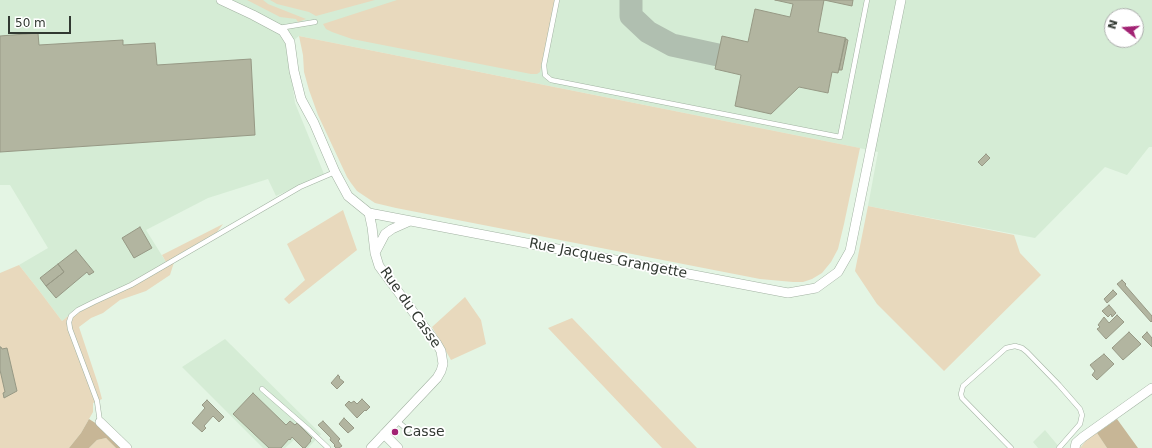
<!DOCTYPE html>
<html>
<head>
<meta charset="utf-8">
<style>
  body { margin:0 }
  #map { position:relative; width:1152px; height:448px; overflow:hidden; background:#e4f5e4; font-family:"DejaVu Sans",sans-serif }
  canvas { display:block }
  .north { position:absolute; left:1104px; top:8px; width:40px; height:40px; box-sizing:border-box; background:#fff; border:1px solid #adafad; border-radius:50%; rotate:287deg; font-size:11px; font-weight:700; line-height:16px; text-align:center; color:#313831 }
  .north::after { content:''; display:block; margin:auto; width:14px; height:18px; background:#a22273; clip-path:polygon(50% 0,100% 100%,50% 72%,0 100%) }
  .scale { position:absolute; left:8px; top:16px; width:63px; height:18px; box-sizing:border-box; border:2px solid #313831; border-top:0; padding-left:5px; font-size:12px; line-height:14px; white-space:nowrap; color:#313831; -webkit-text-stroke:3px #fff; paint-order:stroke }
</style>
</head>
<body>
<div id="map">
<canvas width="1152" height="448"></canvas>
<div class="north">N</div>
<div class="scale">50 m</div>
</div>
<script>
const ctx = document.querySelector('canvas').getContext('2d');
ctx.lineJoin = 'round';
function fillPath(path, color) {
  ctx.fillStyle = color;
  ctx.fill(path, 'evenodd');
}
function toPath(rows) {
  const path = new Path2D();
  for (const r of rows) {
    path.moveTo(r[0], r[1]);
    for (let i = 2; i < r.length; i += 2) path.lineTo(r[i], r[i + 1]);
  }
  return path;
}
function strokePath(path, color, width, dash) {
  ctx.strokeStyle = color;
  ctx.lineWidth = width;
  ctx.lineCap = dash ? 'butt' : 'round';
  ctx.setLineDash(dash || []);
  ctx.stroke(path);
}
function write(font, color, halo, rows, align = 'center') {
  ctx.font = font + ' "DejaVu Sans",sans-serif';
  ctx.lineWidth = 3.5;
  ctx.setLineDash([]);
  ctx.textBaseline = 'middle';
  ctx.strokeStyle = halo;
  ctx.fillStyle = color;
  for (const [text, x, y, turn = 0] of rows) {
    ctx.save();
    ctx.translate(x, y);
    ctx.rotate((+turn || 0) * Math.PI / 180);
    ctx.textAlign = isNaN(turn) ? turn : align;
    if (halo) ctx.strokeText(text, 0, 0);
    ctx.fillText(text, 0, 0);
    ctx.restore();
  }
}
fillPath(toPath([
  [0,0,1152,0,1152,147,1149,147,1127,175,1105,167,1035,238,868,206,878,152,845,145,299,36,287,46,295,103,324,174,276,196,268,179,208,198,146,230,166,262,124,286,78,308,62,321,41,293,19,265,48,248,10,185,0,185],
  [1112,16,1136,16,1136,40,1112,40],
  [225,339,321,434,308,448,303,448,294,440,285,448,263,448,182,367],
  [1045,430,1060,448,1038,448,1033,442]
]), '#d5ecd5');
fillPath(toPath([
  [247,0,263,0,268,4,306,19,298,22,296,19,280,17],
  [270,0,375,0,316,16,309,12,277,4],
  [397,0,555,0,540,72,537,74,531,74,352,39,332,32,326,29,323,24],
  [299,36,860,148,844,224,838,249,831,262,822,273,812,279,803,282,793,282,760,279,396,208,375,203,357,191,351,183,347,177,318,115,309,90,304,72,303,55],
  [868,206,1014,235,1020,253,1041,275,944,371,877,304,855,271],
  [343,210,357,250,289,304,284,299,305,280,287,244],
  [223,224,217,232,176,256,170,275,146,291,120,300,103,313,91,318,79,327,98,384,102,399,93,403,93,412,81,433,69,448,0,448,0,273,19,265,41,293,62,321,78,308,124,286,166,262,162,255],
  [465,297,481,320,486,344,451,360,432,327],
  [572,318,697,448,662,448,548,328],
  [1097,433,1107,448,1080,448,1089,437],
  [106,438,116,448,89,448,97,440]
]), '#e8d9bd');
fillPath(toPath([
  [89,419,97,424,124,448,116,448,106,438,97,440,89,448,69,448,81,433],
  [1117,419,1138,448,1107,448,1097,433]
]), '#c7b696');
strokePath(toPath([
  [631,0,631,16,648,32,672,45,718,55]
]), '#b0bfb0', 23);
const building = toPath([
  [775,0,853,0,852,6,824,0,818,32,846,38,838,73,832,72,828,93,799,87,771,114,735,106,741,75,715,69,722,36,748,42,755,9,790,17,793,4,775,0],
  [38,33,39,45,123,40,123,45,155,43,157,65,251,59,255,135,0,152,0,36,38,33],
  [845,39,848,40,842,70,839,70,845,39],
  [986,154,990,158,982,166,978,162,986,154],
  [140,227,152,248,134,258,122,238,140,227],
  [76,250,94,272,89,275,87,272,56,298,46,286,64,272,58,264,76,250],
  [58,264,64,272,46,286,40,278,58,264],
  [1122,280,1126,284,1125,285,1152,316,1152,321,1151,322,1117,284,1122,280],
  [1113,290,1117,294,1107,303,1104,299,1113,290],
  [1109,305,1116,313,1112,317,1111,314,1108,317,1102,311,1109,305],
  [1117,315,1124,322,1106,339,1097,329,1100,327,1098,325,1104,317,1109,323,1117,315],
  [1129,332,1141,344,1123,360,1112,348,1129,332],
  [1147,332,1152,338,1152,347,1142,337,1147,332],
  [0,347,1,347,2,349,7,348,17,391,4,398,3,393,5,392,0,370,0,347],
  [1104,354,1114,364,1097,380,1092,375,1095,371,1090,365,1104,354],
  [338,375,340,377,339,378,344,382,337,389,331,383,338,375],
  [253,393,286,425,290,421,295,425,297,423,312,438,310,440,311,441,305,448,303,448,292,437,290,440,289,439,281,448,269,448,233,414,253,393],
  [362,399,370,407,366,411,365,410,357,418,345,405,349,401,351,403,354,401,357,404,362,399],
  [207,400,224,417,219,422,213,416,204,426,206,428,202,432,192,423,205,408,202,405,207,400],
  [344,418,354,428,348,433,339,424,344,418],
  [323,421,340,439,338,441,342,446,339,448,336,448,334,446,335,445,330,440,331,438,318,425,323,421]
]);
fillPath(building, '#b2b5a0');
strokePath(building, '#979985', 1);
const service = toPath([
  [557,0,544,65,545,75,551,80,840,137,867,0],
  [279,28,315,22],
  [262,389,308,429,328,448],
  [397,421,408,430],
  [100,422,97,401,70,329,69,322,71,316,78,310,94,302,131,285,300,187,335,172],
  [1011,448,962,398,961,394,963,386,1006,348,1015,346,1022,348,1027,352,1059,385,1080,409,1082,415,1080,424,1059,448]
]);
const minor = toPath([
  [221,0,253,15,283,31,290,42,294,71,301,99,314,123,335,172,348,196,369,213,788,293,816,288,838,272,850,251,901,0],
  [369,213,372,227,375,253,379,266,437,344,441,351,443,364,441,371,437,378,371,448],
  [375,253,385,234,392,229,410,221],
  [100,422,127,448],
  [384,434,398,448],
  [1075,448,1076,443,1083,437,1152,388]
]);
strokePath(service, '#a2b2a2', 5.5);
strokePath(minor, '#a2b2a2', 10);
strokePath(service, '#fff', 4.5);
strokePath(minor, '#fff', 9);
for (const [x, y, r, color] of [
  [395,432,4,"#a22273"]
]) {
  const dot = new Path2D();
  dot.arc(x, y, r, 0, 2 * Math.PI);
  ctx.fillStyle = color;
  ctx.fill(dot);
  strokePath(dot, '#fff', 1.5);
}
write('14px', '#313831', '#fff', [
  ["Rue Jacques Grangette",608,259,11],
  ["Rue du Casse",410,308,55]
]);
write('14px', '#313831', '#fff', [
  ["Casse",403,432]
], 'left');
</script>
</body>
</html>
